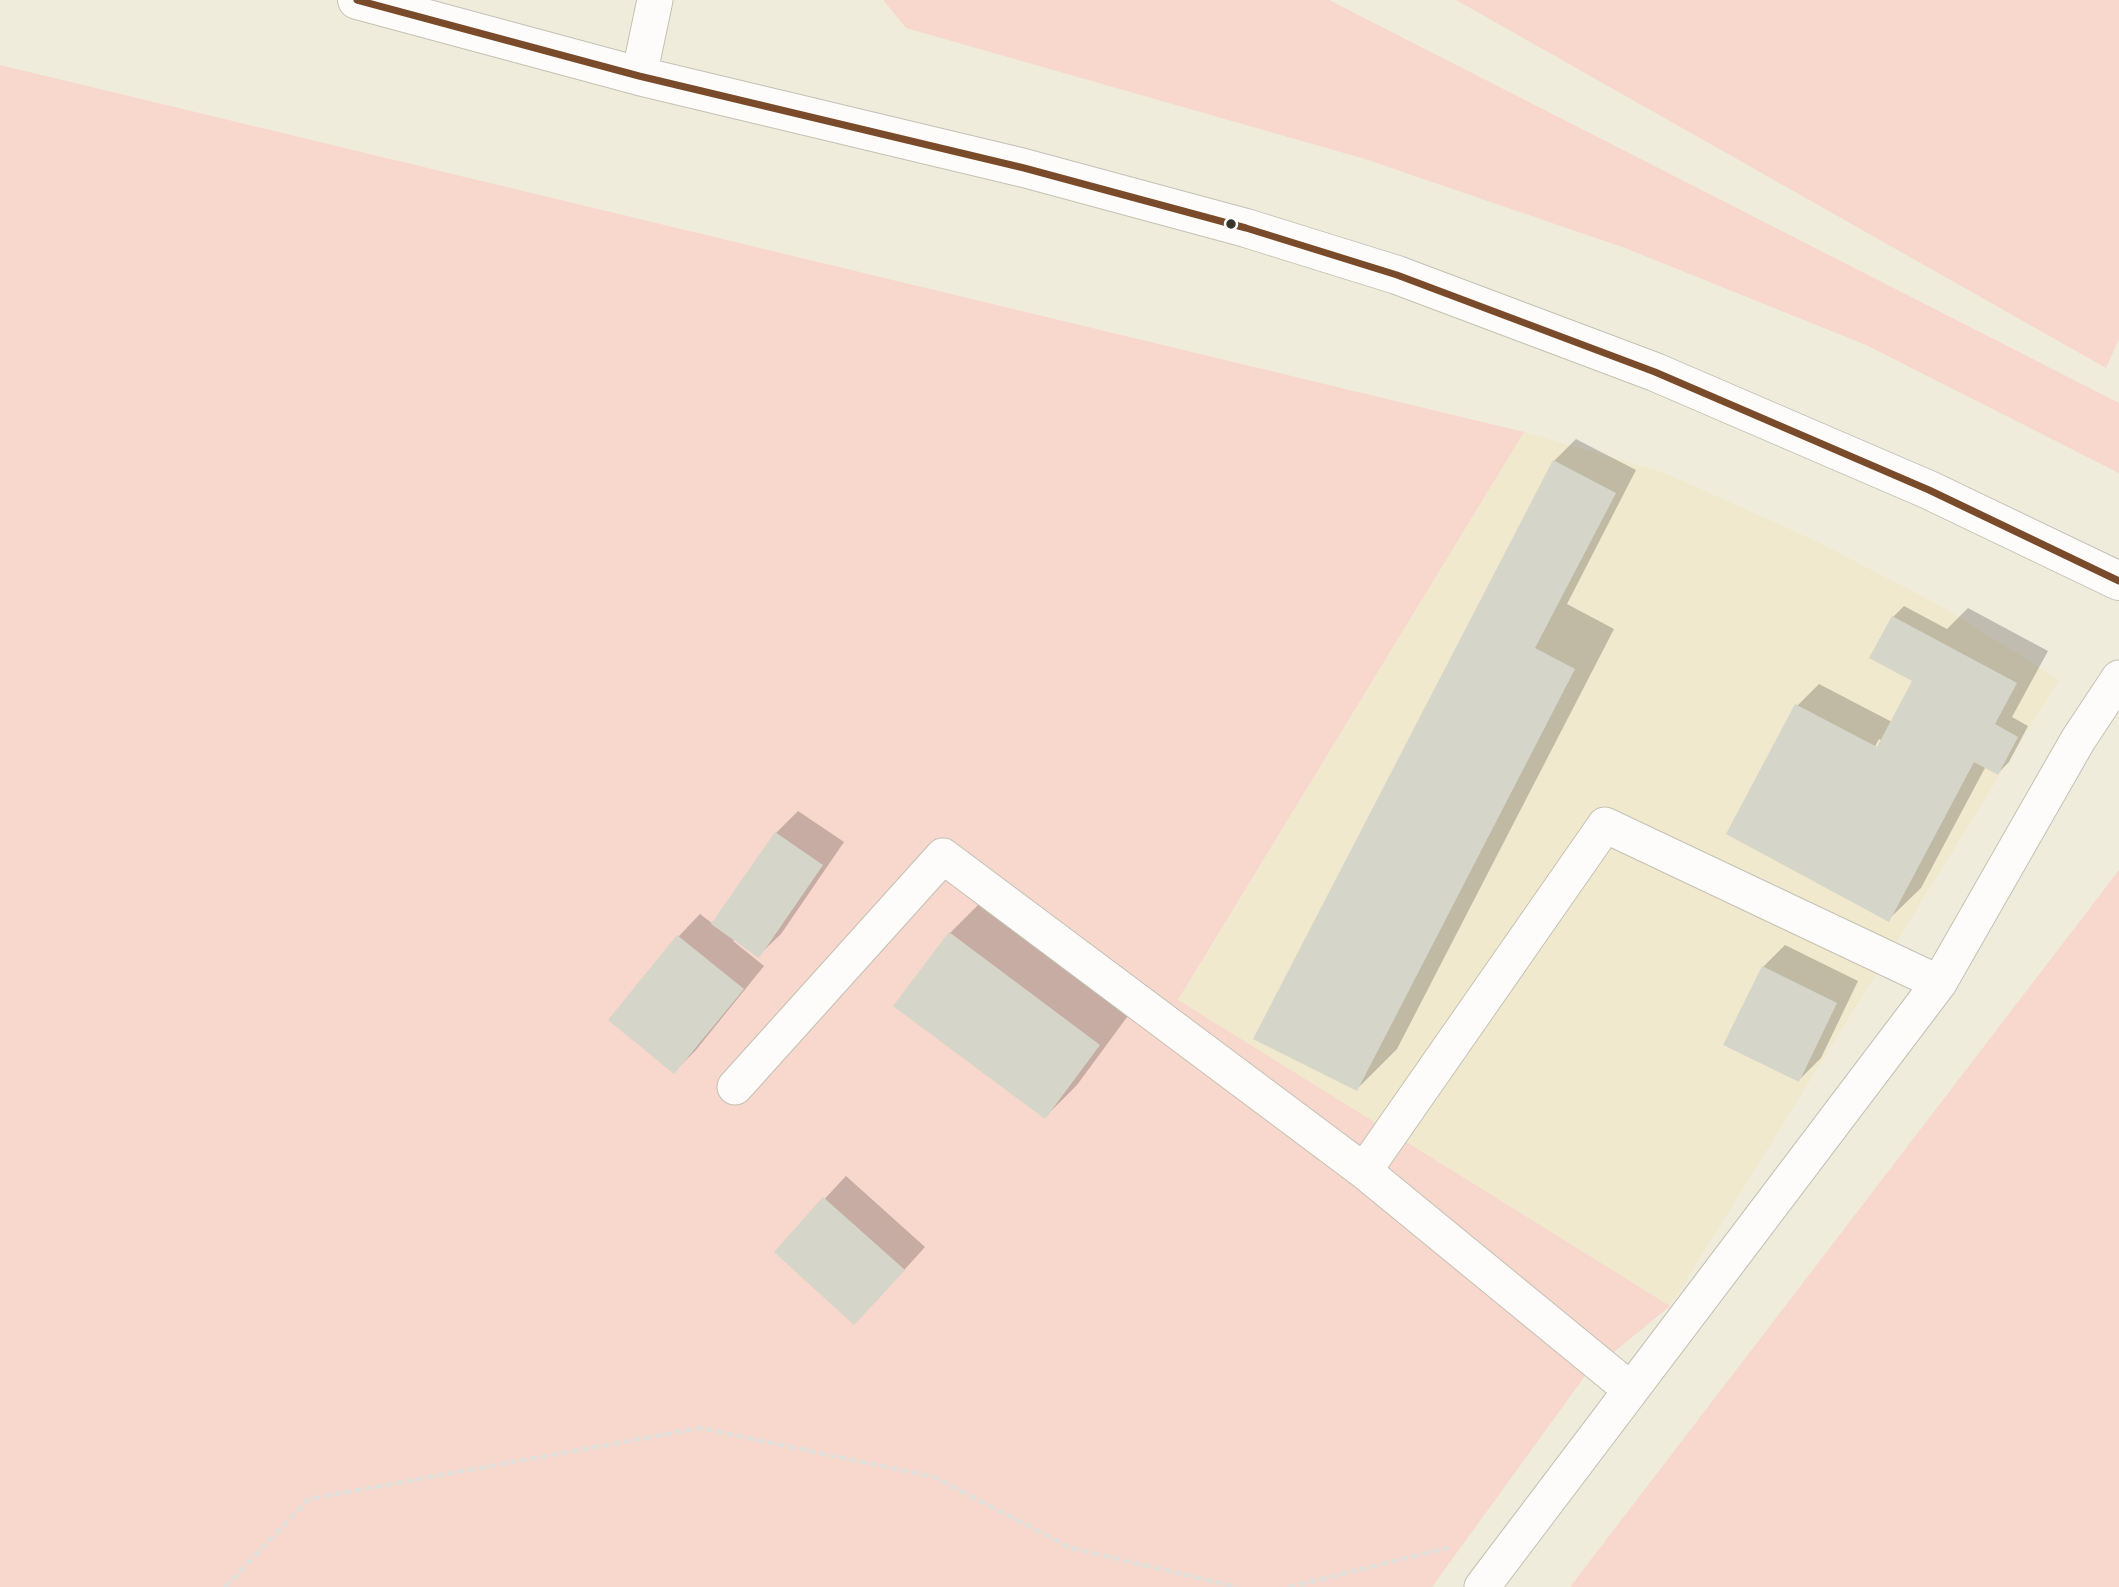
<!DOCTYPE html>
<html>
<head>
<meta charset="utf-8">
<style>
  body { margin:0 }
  canvas { display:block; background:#f0ecdc }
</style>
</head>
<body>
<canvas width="2119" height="1587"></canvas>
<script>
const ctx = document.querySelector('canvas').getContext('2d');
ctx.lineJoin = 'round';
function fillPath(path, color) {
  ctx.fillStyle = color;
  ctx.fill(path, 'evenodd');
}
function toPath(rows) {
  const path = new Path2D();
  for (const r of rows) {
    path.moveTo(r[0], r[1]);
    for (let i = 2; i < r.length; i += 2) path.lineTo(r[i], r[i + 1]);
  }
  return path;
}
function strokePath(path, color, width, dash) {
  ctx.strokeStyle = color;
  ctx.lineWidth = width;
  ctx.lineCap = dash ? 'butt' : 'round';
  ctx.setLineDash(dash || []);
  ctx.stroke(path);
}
fillPath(toPath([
  [1524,432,1665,473,1816,541,1948,610,2059,680,1670,1306,1178,1001]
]), '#f0e9ce');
fillPath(toPath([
  [883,0,1329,0,2119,403,2119,473,1866,345,1625,248,1365,159,906,28],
  [1456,0,2119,0,2119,339,2106,368],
  [0,65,1524,432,1178,1000,1670,1306,1585,1376,1432,1587,0,1587],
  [2119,870,2119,1587,1570,1587]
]), '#f8d7cc');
fillPath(toPath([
  [1576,439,1636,470,1567,604,1614,629,1397,1049,1357,1089,1554,461],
  [1904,606,1947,629,1968,608,2048,651,2012,717,2028,726,2009,762,1998,773,1986,766,1921,888,1889,919,1728,833,1797,706,1819,684,1892,722,1918,674,1911,679,1871,657,1893,617],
  [1879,739,1882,741,1819,858,1816,857],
  [798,811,844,842,781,934,759,955,735,939,733,941,764,966,696,1050,674,1072,611,1020,679,936,700,914,713,924,776,833],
  [982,901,1130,1013,1077,1085,1045,1117,950,933],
  [1785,945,1858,981,1821,1058,1799,1080,1763,967],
  [846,1176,925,1247,876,1301,776,1251]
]), '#0003');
fillPath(toPath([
  [1553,460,1616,493,1535,648,1575,669,1357,1091,1253,1039],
  [1892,616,2017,683,1995,724,2018,737,1998,775,1974,762,1889,922,1726,834,1795,704,1877,747,1912,681,1869,658],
  [775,832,823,865,759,958,711,924],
  [949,932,1100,1045,1045,1119,893,1006],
  [677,935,744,989,674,1074,608,1020],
  [1762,966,1837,1003,1799,1082,1723,1045],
  [823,1197,905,1270,854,1325,774,1252]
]), '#d5d6c9');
const service = toPath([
  [639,76,655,0],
  [735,1087,943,856,1364,1171,1631,1390],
  [1364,1171,1605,825,1939,983],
  [1482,1587,1939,983,2078,740,2119,678]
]);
const secondary = toPath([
  [357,0,639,76,1024,168,1246,228,1397,275,1655,372,1929,490,2119,581]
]);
strokePath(service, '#c4c1b4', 37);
strokePath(secondary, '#c4c1b4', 40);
strokePath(toPath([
  [225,1587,309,1499,700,1428,934,1477,1071,1548,1237,1587],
  [1289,1587,1451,1547]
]), '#e2e0db', 4.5, [7, 3.5]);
strokePath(service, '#fdfcfa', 35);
strokePath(secondary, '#fdfcfa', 38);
strokePath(toPath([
  [357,0,639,76,1024,168,1246,228,1397,275,1655,372,1929,490,2119,581]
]), '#7a4b2a', 7);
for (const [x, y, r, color] of [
  [1231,224,6,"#38362b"]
]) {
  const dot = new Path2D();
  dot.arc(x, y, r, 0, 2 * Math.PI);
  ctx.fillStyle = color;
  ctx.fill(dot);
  strokePath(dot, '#fff', 2.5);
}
</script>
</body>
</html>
